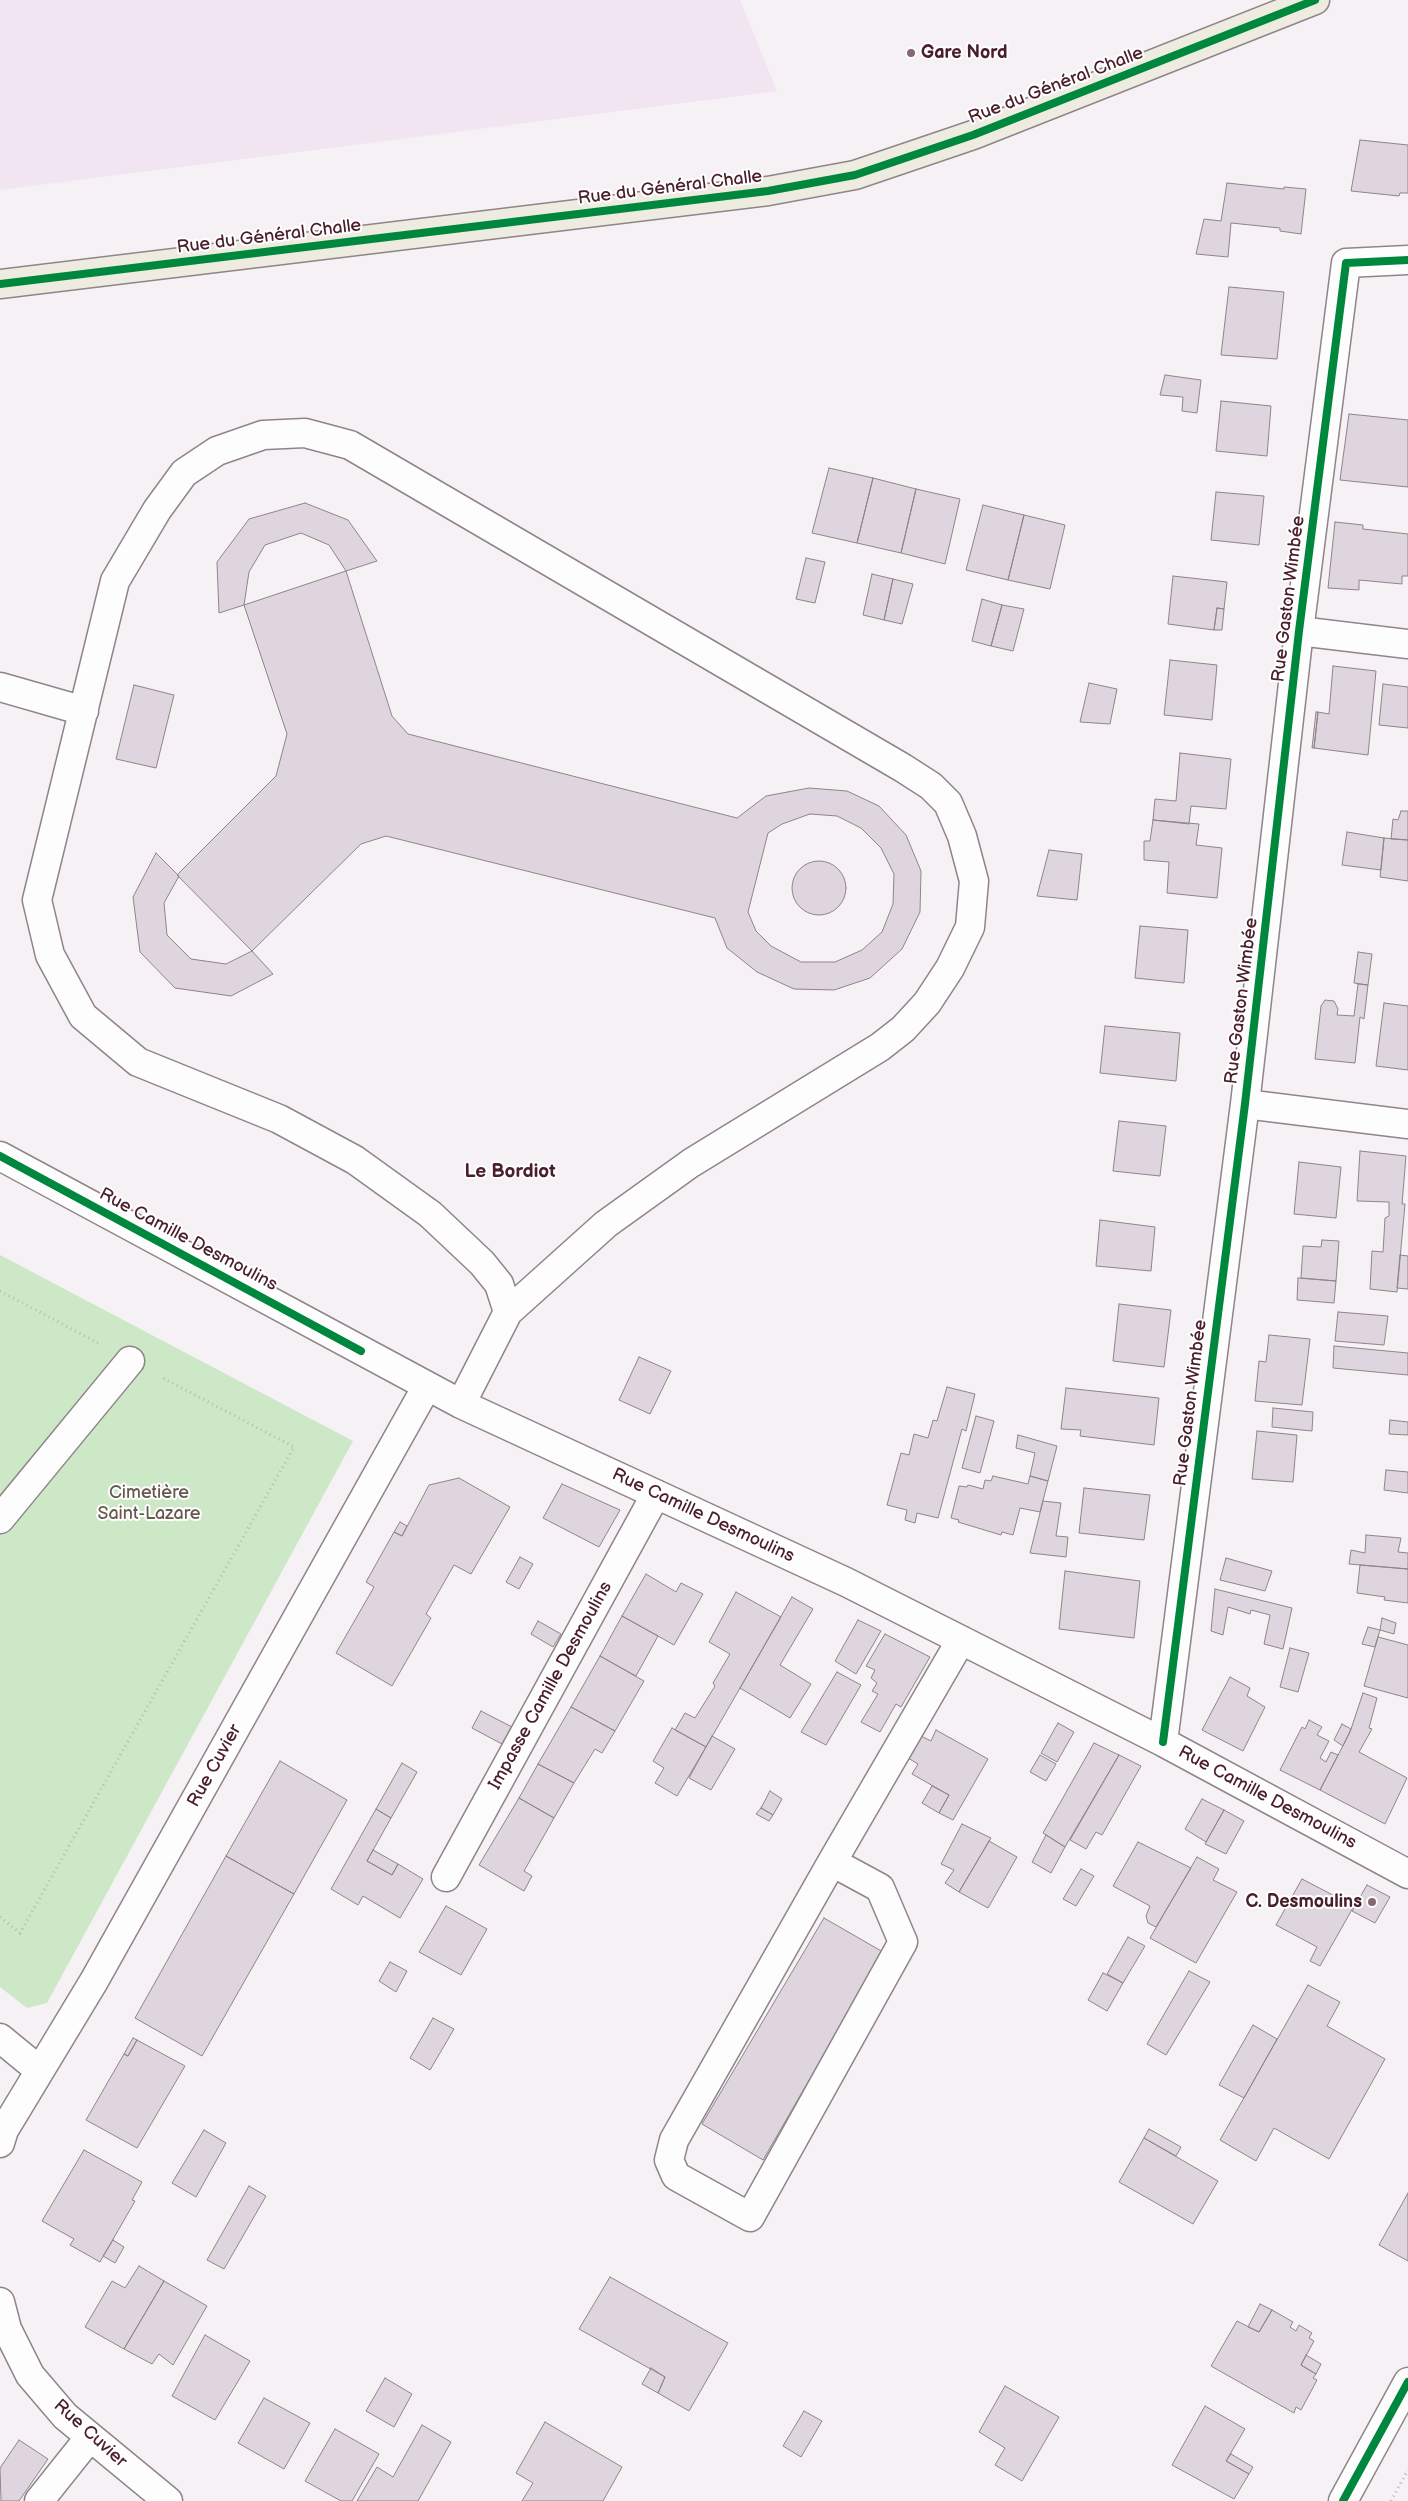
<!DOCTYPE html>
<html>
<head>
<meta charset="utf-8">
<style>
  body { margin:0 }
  canvas { display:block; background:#f5f1f5 }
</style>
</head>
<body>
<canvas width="1408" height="2501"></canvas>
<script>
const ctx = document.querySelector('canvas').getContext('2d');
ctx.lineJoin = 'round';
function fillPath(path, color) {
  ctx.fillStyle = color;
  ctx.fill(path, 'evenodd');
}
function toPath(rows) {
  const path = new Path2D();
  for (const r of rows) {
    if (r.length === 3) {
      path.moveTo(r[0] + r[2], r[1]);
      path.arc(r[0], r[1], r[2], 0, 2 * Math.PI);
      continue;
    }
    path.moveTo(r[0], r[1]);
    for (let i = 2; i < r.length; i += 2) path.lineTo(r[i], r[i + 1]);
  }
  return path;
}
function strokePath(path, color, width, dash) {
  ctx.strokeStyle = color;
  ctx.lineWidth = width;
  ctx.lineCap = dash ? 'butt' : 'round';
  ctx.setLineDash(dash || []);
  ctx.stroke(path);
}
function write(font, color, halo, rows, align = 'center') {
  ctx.font = font + ' "Balsamiq Sans",sans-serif';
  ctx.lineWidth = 4;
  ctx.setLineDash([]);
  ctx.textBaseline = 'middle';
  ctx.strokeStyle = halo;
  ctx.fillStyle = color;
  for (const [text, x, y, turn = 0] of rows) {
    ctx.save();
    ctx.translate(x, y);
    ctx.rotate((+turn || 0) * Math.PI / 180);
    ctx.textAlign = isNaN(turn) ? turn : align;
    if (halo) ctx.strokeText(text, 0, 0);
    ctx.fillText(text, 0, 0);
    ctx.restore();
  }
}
fillPath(toPath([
  [0,0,740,0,777,91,0,190]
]), '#f1e5f1');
fillPath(toPath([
  [0,1255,353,1441,47,2003,27,2008,0,1987]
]), '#cde8c7');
const building = toPath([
  [1360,140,1408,145,1408,193,1400,193,1399,196,1351,191,1360,140],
  [1227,183,1284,189,1284,187,1306,189,1301,234,1280,231,1280,228,1231,223,1228,257,1196,254,1204,219,1221,221,1227,183],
  [1229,287,1284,292,1277,359,1221,355,1229,287],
  [1165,375,1201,380,1197,413,1182,411,1183,397,1160,395,1165,375],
  [1221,401,1271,406,1267,456,1216,451,1221,401],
  [1349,414,1408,420,1408,487,1340,480,1349,414],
  [829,468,873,478,857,543,812,533,829,468],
  [873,478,916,489,901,553,857,543,873,478],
  [916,489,960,499,945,564,901,553,916,489],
  [1216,492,1264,496,1259,545,1211,540,1216,492],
  [305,503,348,520,377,561,346,571,329,545,301,533,265,545,249,572,244,605,219,613,217,562,249,519,305,503],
  [983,505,1024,515,1008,580,966,570,983,505],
  [1024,515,1065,525,1050,589,1008,580,1024,515],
  [1335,522,1363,525,1363,529,1408,534,1408,576,1402,576,1402,584,1359,580,1359,590,1328,588,1335,522],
  [806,558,825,562,815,603,796,599,806,558],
  [346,571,392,716,408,734,737,818,766,796,809,788,847,791,879,806,906,835,921,871,920,912,902,949,870,978,834,990,794,989,757,972,727,948,715,918,386,836,361,844,252,951,177,875,276,776,287,734,244,605,346,571],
  [810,814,837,816,861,828,881,848,894,874,893,904,882,932,862,950,835,962,801,962,771,946,756,931,748,912,768,833,782,824,810,814],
  [872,574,893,579,884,620,863,615,872,574],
  [1173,576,1227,582,1224,609,1217,608,1214,630,1168,624,1173,576],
  [893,579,913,584,902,624,884,620,893,579],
  [982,599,1002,605,991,646,972,641,982,599],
  [1002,605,1024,609,1013,651,991,646,1002,605],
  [1217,608,1224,609,1222,630,1214,630,1217,608],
  [1170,660,1217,665,1212,720,1164,715,1170,660],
  [1333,666,1376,671,1368,755,1314,748,1318,712,1329,714,1333,666],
  [1089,683,1117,689,1110,724,1080,722,1089,683],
  [1383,684,1408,687,1408,728,1379,725,1383,684],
  [134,685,174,695,156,768,116,759,134,685],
  [1316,712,1318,712,1314,748,1312,748,1316,712],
  [1180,753,1231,759,1226,809,1191,806,1189,824,1153,820,1155,799,1176,801,1180,753],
  [1401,811,1408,811,1408,840,1391,839,1393,819,1398,820,1401,811],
  [1153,820,1199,824,1196,845,1222,848,1217,898,1167,893,1169,862,1144,860,1144,841,1150,841,1153,820],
  [1347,832,1384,838,1381,870,1342,865,1347,832],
  [1384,838,1408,840,1408,881,1380,877,1384,838],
  [1049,850,1082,854,1077,900,1037,896,1049,850],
  [156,853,179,876,164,903,167,935,191,959,226,964,252,951,273,974,231,996,175,988,140,952,133,897,156,853],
  [819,888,27],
  [1140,926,1188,930,1184,983,1135,978,1140,926],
  [1358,952,1372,954,1368,985,1354,983,1358,952],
  [1358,984,1368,985,1364,1019,1360,1017,1355,1063,1315,1059,1321,1006,1325,1000,1334,1001,1338,1009,1337,1015,1354,1016,1358,984],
  [1384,1003,1408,1006,1408,1070,1376,1066,1384,1003],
  [1105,1026,1180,1033,1176,1081,1100,1073,1105,1026],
  [1119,1121,1166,1126,1160,1176,1113,1171,1119,1121],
  [1360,1151,1406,1156,1402,1204,1405,1204,1397,1292,1370,1289,1372,1251,1383,1252,1385,1218,1389,1216,1389,1202,1357,1201,1360,1151],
  [1299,1162,1341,1167,1336,1218,1294,1214,1299,1162],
  [1100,1220,1155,1227,1151,1271,1096,1266,1100,1220],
  [1322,1240,1339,1241,1336,1281,1301,1278,1303,1246,1321,1247,1322,1240],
  [1400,1255,1408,1256,1408,1289,1397,1288,1400,1255],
  [1298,1278,1336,1281,1334,1303,1297,1300,1298,1278],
  [1119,1304,1171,1310,1164,1367,1113,1361,1119,1304],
  [1338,1312,1388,1316,1384,1345,1335,1341,1338,1312],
  [1269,1335,1310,1339,1302,1405,1255,1401,1259,1361,1266,1362,1269,1335],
  [1334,1346,1408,1353,1408,1375,1333,1368,1334,1346],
  [639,1357,671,1371,650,1414,619,1400,639,1357],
  [947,1387,975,1394,966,1431,962,1429,938,1518,917,1513,915,1523,905,1520,907,1510,887,1505,901,1453,909,1455,914,1434,928,1438,933,1420,937,1421,947,1387],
  [1066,1388,1159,1398,1154,1445,1080,1436,1081,1430,1061,1429,1066,1388],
  [1273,1408,1313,1412,1312,1431,1272,1427,1273,1408],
  [976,1416,994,1421,980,1473,962,1468,976,1416],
  [1390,1420,1408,1422,1408,1435,1389,1434,1390,1420],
  [1257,1431,1297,1435,1293,1482,1252,1479,1257,1431],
  [1018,1435,1057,1446,1048,1481,1030,1476,1035,1453,1016,1448,1018,1435],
  [1386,1470,1408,1472,1408,1493,1384,1490,1386,1470],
  [993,1476,1028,1484,1030,1476,1048,1481,1040,1512,1020,1508,1013,1535,1002,1532,1001,1535,958,1522,959,1520,951,1518,959,1486,967,1487,968,1485,983,1489,985,1480,991,1481,993,1476],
  [459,1478,510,1507,471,1574,454,1565,426,1614,431,1618,392,1686,336,1653,374,1587,366,1582,394,1532,402,1536,429,1485,459,1478],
  [562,1484,620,1510,599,1547,543,1518,562,1484],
  [1084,1488,1150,1495,1144,1540,1079,1533,1084,1488],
  [1043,1501,1061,1503,1056,1536,1068,1537,1066,1557,1030,1553,1043,1501],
  [400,1522,407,1526,402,1536,394,1532,400,1522],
  [1366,1535,1401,1538,1398,1552,1408,1553,1408,1569,1349,1564,1351,1550,1365,1553,1366,1535],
  [520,1557,533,1564,519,1589,506,1582,520,1557],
  [1226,1558,1272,1571,1265,1591,1220,1580,1226,1558],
  [1360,1565,1408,1569,1408,1603,1384,1600,1385,1597,1357,1593,1360,1565],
  [1065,1571,1140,1581,1134,1638,1059,1629,1065,1571],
  [646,1574,676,1592,681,1583,703,1594,674,1645,622,1616,646,1574],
  [1215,1589,1292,1608,1283,1649,1264,1644,1270,1615,1251,1610,1250,1614,1228,1607,1223,1635,1211,1631,1215,1589],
  [736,1592,781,1617,706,1747,675,1730,685,1713,695,1718,715,1686,713,1683,730,1654,709,1642,736,1592],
  [792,1597,813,1609,780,1665,811,1684,790,1718,740,1688,792,1597],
  [622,1616,658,1636,636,1676,600,1656,622,1616],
  [1382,1618,1396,1623,1394,1634,1380,1630,1382,1618],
  [858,1620,881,1631,856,1674,835,1661,858,1620],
  [538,1621,561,1634,553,1647,531,1634,538,1621],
  [1368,1627,1380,1630,1375,1647,1362,1644,1368,1627],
  [885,1634,930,1657,901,1707,896,1704,880,1732,861,1722,878,1694,872,1691,877,1683,871,1678,875,1670,866,1666,885,1634],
  [1378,1637,1408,1645,1408,1698,1364,1686,1378,1637],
  [1290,1648,1309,1653,1298,1692,1280,1687,1290,1648],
  [600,1656,644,1681,615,1731,571,1707,600,1656],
  [837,1672,861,1685,826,1745,801,1732,837,1672],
  [1230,1677,1250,1688,1247,1696,1265,1707,1243,1751,1202,1730,1230,1677],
  [1363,1693,1377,1698,1369,1728,1372,1729,1359,1752,1407,1778,1385,1824,1320,1790,1350,1732,1363,1693],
  [571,1707,615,1731,602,1753,595,1749,574,1783,538,1764,571,1707],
  [481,1711,512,1727,502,1744,472,1728,481,1711],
  [1309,1720,1322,1727,1317,1735,1329,1741,1320,1758,1326,1762,1331,1752,1338,1755,1320,1790,1280,1770,1302,1727,1305,1729,1309,1720],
  [1058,1723,1074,1732,1057,1762,1041,1753,1058,1723],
  [1342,1724,1351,1729,1343,1746,1334,1740,1342,1724],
  [672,1728,706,1747,677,1796,655,1783,664,1768,653,1761,672,1728],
  [936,1730,988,1759,953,1820,939,1813,949,1795,912,1774,918,1764,908,1758,921,1736,931,1741,936,1730],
  [712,1736,735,1749,711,1790,689,1778,712,1736],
  [1094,1743,1119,1755,1065,1847,1043,1833,1094,1743],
  [1040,1755,1056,1764,1046,1781,1030,1772,1040,1755],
  [1119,1755,1141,1766,1102,1835,1096,1832,1086,1849,1070,1840,1119,1755],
  [280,1761,347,1800,294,1894,226,1856,280,1761],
  [402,1763,417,1772,391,1818,376,1809,402,1763],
  [538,1764,574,1783,554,1818,519,1798,538,1764],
  [932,1786,949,1795,939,1813,922,1803,932,1786],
  [770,1791,782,1799,773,1815,761,1808,770,1791],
  [519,1798,554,1818,524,1871,532,1876,524,1891,479,1865,519,1798],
  [1202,1799,1224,1810,1206,1842,1185,1829,1202,1799],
  [761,1808,773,1815,769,1821,756,1814,761,1808],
  [376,1809,391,1818,367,1861,392,1875,398,1864,423,1879,400,1918,363,1896,358,1905,331,1889,376,1809],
  [1224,1810,1244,1821,1226,1854,1205,1844,1224,1810],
  [962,1824,991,1838,959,1892,945,1883,954,1870,941,1864,962,1824],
  [1046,1835,1065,1847,1051,1873,1032,1862,1046,1835],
  [989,1841,1017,1857,988,1908,959,1892,989,1841],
  [1138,1842,1191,1868,1156,1927,1148,1923,1146,1916,1150,1906,1113,1886,1138,1842],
  [373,1850,398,1864,392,1875,367,1861,373,1850],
  [226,1856,294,1894,202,2056,135,2018,226,1856],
  [1197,1857,1219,1869,1213,1880,1237,1892,1196,1963,1150,1938,1197,1857],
  [1081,1869,1094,1876,1076,1906,1063,1899,1081,1869],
  [1302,1879,1354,1906,1320,1966,1310,1961,1317,1947,1276,1925,1302,1879],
  [1367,1885,1390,1897,1375,1923,1352,1911,1367,1885],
  [446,1906,487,1929,461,1975,419,1952,446,1906],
  [824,1918,883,1952,763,2160,702,2124,824,1918],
  [1128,1937,1145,1946,1123,1983,1107,1974,1128,1937],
  [390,1962,407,1971,396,1992,379,1981,390,1962],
  [1189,1971,1210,1982,1166,2055,1147,2044,1189,1971],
  [1103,1973,1123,1983,1107,2011,1088,2000,1103,1973],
  [1308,1985,1340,2002,1327,2026,1385,2059,1329,2159,1274,2128,1256,2161,1220,2140,1308,1985],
  [433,2018,454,2029,430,2070,410,2058,433,2018],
  [1253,2025,1277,2039,1244,2098,1219,2085,1253,2025],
  [133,2038,137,2040,128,2056,124,2054,133,2038],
  [137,2040,185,2066,137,2148,86,2120,124,2054,128,2056,137,2040],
  [1149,2129,1181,2147,1176,2156,1144,2138,1149,2129],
  [204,2130,226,2143,196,2197,172,2183,204,2130],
  [1144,2138,1218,2181,1193,2224,1119,2182,1144,2138],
  [84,2150,142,2182,132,2200,135,2201,100,2262,70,2245,74,2239,42,2221,84,2150],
  [249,2186,266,2196,224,2269,207,2260,249,2186],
  [1408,2193,1408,2261,1379,2245,1408,2193],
  [113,2240,124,2247,115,2263,103,2256,113,2240],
  [139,2266,164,2281,124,2349,85,2327,112,2281,125,2288,139,2266],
  [610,2277,728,2343,689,2411,658,2393,665,2377,579,2329,610,2277],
  [164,2281,207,2306,173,2365,159,2354,152,2364,124,2349,164,2281],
  [1260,2304,1272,2310,1259,2332,1248,2327,1260,2304],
  [1272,2310,1293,2322,1290,2327,1296,2331,1299,2325,1312,2333,1309,2338,1314,2341,1301,2365,1316,2374,1313,2378,1317,2380,1301,2410,1296,2407,1294,2413,1211,2366,1237,2321,1259,2332,1272,2310],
  [205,2335,250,2361,215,2420,172,2396,205,2335],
  [1306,2355,1321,2364,1316,2374,1301,2365,1306,2355],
  [651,2368,665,2377,658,2393,642,2384,651,2368],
  [385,2378,412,2394,394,2427,366,2411,385,2378],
  [1005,2386,1059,2417,1022,2481,995,2465,1005,2448,979,2432,1005,2386],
  [264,2398,310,2423,284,2469,238,2443,264,2398],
  [1205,2406,1245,2429,1226,2461,1249,2474,1234,2499,1172,2465,1205,2406],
  [804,2411,822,2421,801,2457,783,2446,804,2411],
  [545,2422,622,2467,603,2501,522,2501,533,2483,516,2473,545,2422],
  [422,2425,451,2442,418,2501,357,2501,377,2467,393,2477,422,2425],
  [335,2429,379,2454,352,2501,341,2501,305,2481,335,2429],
  [19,2440,48,2459,19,2501,1,2501,0,2468,19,2440],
  [1231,2454,1253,2467,1249,2474,1226,2461,1231,2454]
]);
fillPath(building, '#ded5de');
strokePath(building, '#8f8589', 1);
const minor = toPath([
  [1299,631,1408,644],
  [0,687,84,711],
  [1245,1104,1408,1124],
  [0,1156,461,1404,846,1582,1163,1742,1408,1874],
  [461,1404,508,1312,606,1224,691,1163,880,1047,903,1029,927,1003,950,968,970,927,974,881,962,836,948,803,931,786,903,768,350,445,305,433,263,435,217,451,184,473,157,510,115,581,37,900,50,955,83,1016,138,1062,279,1119,355,1160,430,1214,482,1263,499,1284,508,1312],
  [0,1519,130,1361],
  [1163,1742,1245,1104,1299,631,1346,263,1408,260],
  [832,1862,880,1888,903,1942,750,2217,676,2176,669,2160,674,2140,832,1862,961,1640],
  [446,1877,656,1494],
  [0,2038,39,2070],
  [0,2143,4,2130,94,1981,427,1386],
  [0,2302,7,2329,30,2375,65,2416,168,2501],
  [39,2501,90,2437],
  [1343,2501,1408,2382]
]);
const major = toPath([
  [0,284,768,191,855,175,973,135,1315,0]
]);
strokePath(minor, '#8f8589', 31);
strokePath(major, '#8f8589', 31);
strokePath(toPath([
  [0,1291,98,1343],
  [0,1917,20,1933,294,1447,161,1377],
  [1391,2501,1408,2470]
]), '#bbb6b8', 3, [1, 4]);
strokePath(minor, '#fefdfe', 28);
strokePath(major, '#eeebe1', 28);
strokePath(toPath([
  [0,284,768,191,855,175,973,135,1315,0],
  [0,1156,361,1351],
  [1163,1742,1245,1104,1299,631,1346,263,1408,260],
  [1343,2501,1408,2382]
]), '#00873e', 8);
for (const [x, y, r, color] of [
  [911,53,5,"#866872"],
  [1372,1902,5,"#866872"]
]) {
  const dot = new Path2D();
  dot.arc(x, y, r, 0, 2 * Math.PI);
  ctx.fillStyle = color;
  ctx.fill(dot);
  strokePath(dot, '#fff', 2);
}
write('bold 18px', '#4a1f2b', '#fff', [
  ["Gare Nord",921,53],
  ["C. Desmoulins",1362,1902,"right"]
], 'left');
write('18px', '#4a1f2b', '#fff', [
  ["Rue du Général Challe",1056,86,-21],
  ["Rue du Général Challe",670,188,-7],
  ["Rue du Général Challe",269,237,-7],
  ["Rue Gaston Wimbée",1289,599,-83],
  ["Rue Gaston Wimbée",1242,1001,-83],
  ["Rue Camille Desmoulins",188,1240,28],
  ["Rue Gaston Wimbée",1191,1403,-83],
  ["Rue Camille Desmoulins",703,1516,25],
  ["Impasse Camille Desmoulins",551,1686,-61],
  ["Rue Cuvier",215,1766,-61],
  ["Rue Camille Desmoulins",1267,1798,28],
  ["Rue Cuvier",90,2434,42]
]);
write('18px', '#68594f', '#fff', [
  ["Cimetière",149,1493],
  ["Saint-Lazare",149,1514]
]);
write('bold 19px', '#4a1f2b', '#fff', [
  ["Le Bordiot",510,1172]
]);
</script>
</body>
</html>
